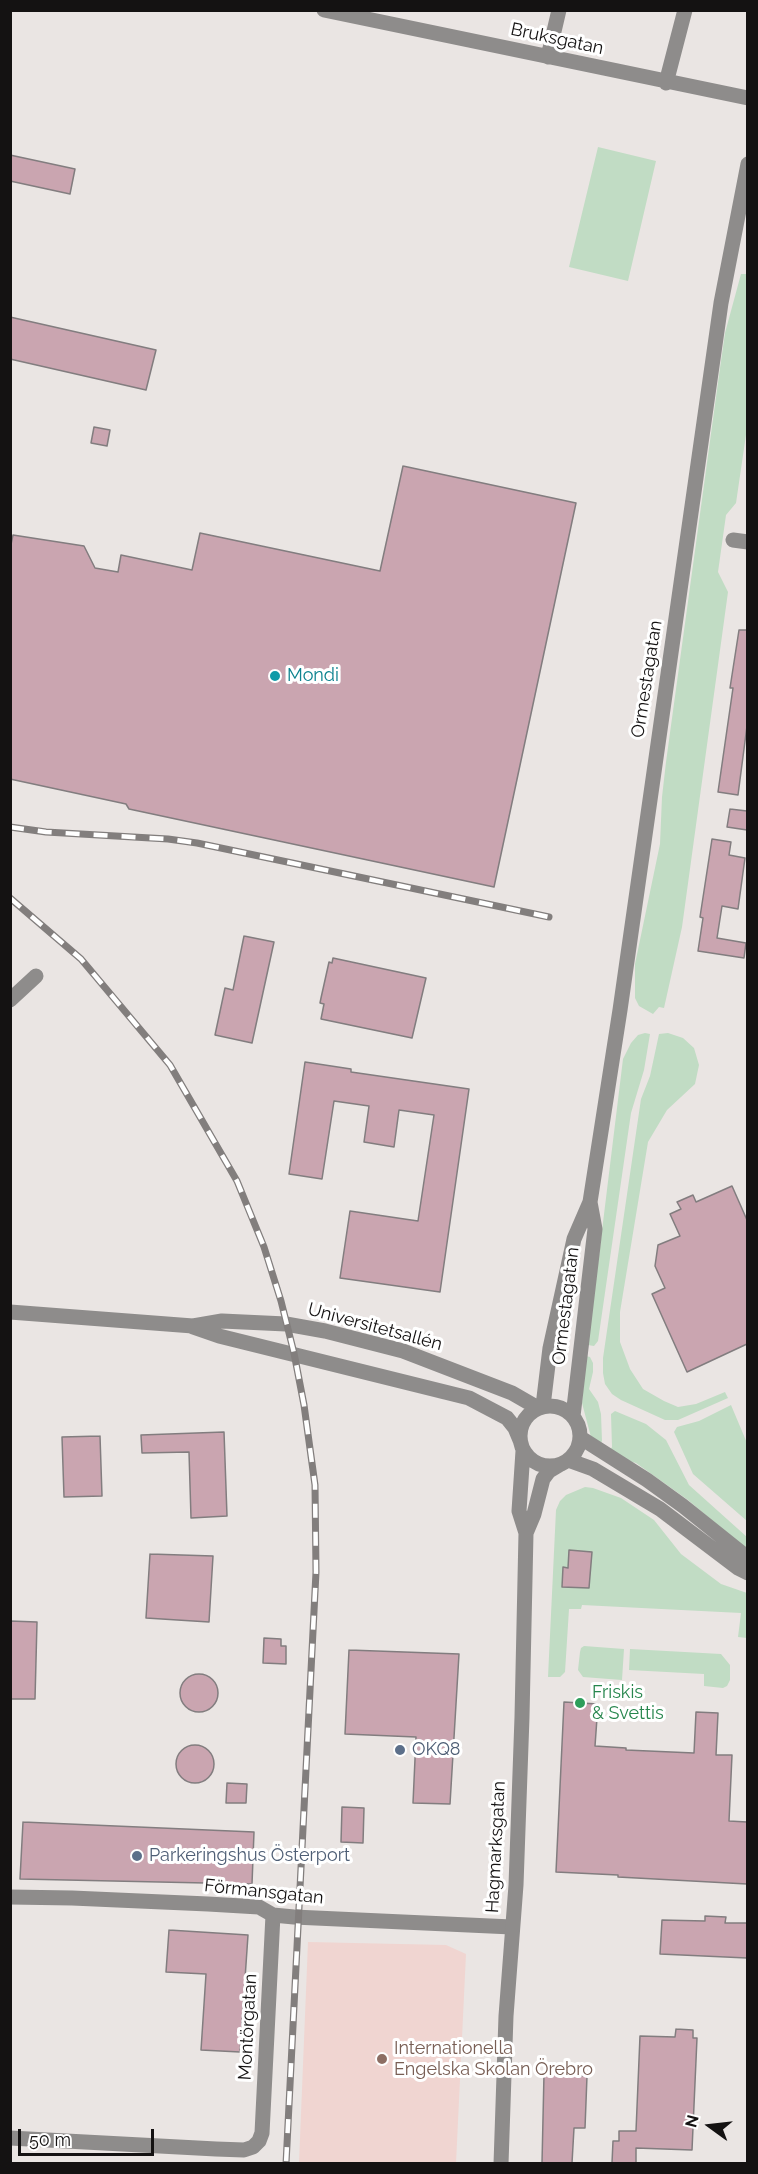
<!DOCTYPE html>
<html>
<head>
<meta charset="utf-8">
<style>
  body { margin:0 }
  #map { position:relative; width:758px; height:2174px; overflow:hidden; background:#eae5e3; font-family:Raleway,sans-serif }
  canvas { display:block }
  .frame { position:absolute; inset:0; border:12px solid #141212; pointer-events:none }
  .north { position:absolute; left:680px; top:2096px; width:60px; height:60px; -webkit-text-stroke:4px #fff; paint-order:stroke; rotate:285deg; font-size:16px; font-weight:700; line-height:24px; text-align:center; color:#141212 }
  .north::after { content:''; display:block; margin:auto; width:21px; height:27px; background:#141212; clip-path:polygon(50% 0,100% 100%,50% 72%,0 100%) }
  .scale { position:absolute; left:18px; top:2129px; width:136px; height:27px; box-sizing:border-box; border:3px solid #141212; border-top:0; padding-left:8px; font-size:18px; line-height:21px; white-space:nowrap; color:#141212; -webkit-text-stroke:4px #fff; paint-order:stroke }
</style>
</head>
<body>
<div id="map">
<canvas width="758" height="2174"></canvas>
<div class="frame"></div>
<div class="north">N</div>
<div class="scale">50 m</div>
</div>
<script>
const ctx = document.querySelector('canvas').getContext('2d');
ctx.lineJoin = 'round';
function fillPath(path, color) {
  ctx.fillStyle = color;
  ctx.fill(path, 'evenodd');
}
function toPath(rows) {
  const path = new Path2D();
  for (const r of rows) {
    if (r.length === 3) {
      path.moveTo(r[0] + r[2], r[1]);
      path.arc(r[0], r[1], r[2], 0, 2 * Math.PI);
      continue;
    }
    path.moveTo(r[0], r[1]);
    for (let i = 2; i < r.length; i += 2) path.lineTo(r[i], r[i + 1]);
  }
  return path;
}
function strokePath(path, color, width, dash) {
  ctx.strokeStyle = color;
  ctx.lineWidth = width;
  ctx.lineCap = dash ? 'butt' : 'round';
  ctx.setLineDash(dash || []);
  ctx.stroke(path);
}
function write(font, color, halo, rows, align = 'center') {
  ctx.font = font + ' Raleway,sans-serif';
  ctx.lineWidth = 6;
  ctx.setLineDash([]);
  ctx.textBaseline = 'middle';
  ctx.strokeStyle = halo;
  ctx.fillStyle = color;
  for (const [text, x, y, turn = 0] of rows) {
    ctx.save();
    ctx.translate(x, y);
    ctx.rotate((+turn || 0) * Math.PI / 180);
    ctx.textAlign = isNaN(turn) ? turn : align;
    if (halo) ctx.strokeText(text, 0, 0);
    ctx.fillText(text, 0, 0);
    ctx.restore();
  }
}
fillPath(toPath([
  [308,1942,446,1945,466,1954,456,2163,299,2163]
]), '#f0d5d1');
fillPath(toPath([
  [598,147,656,161,628,281,569,267],
  [741,274,748,274,747,428,736,503,726,515,718,572,728,592,682,927,664,1008,659,1007,653,1014,639,1006,635,998,635,964,660,844,662,797,666,762,720,368,725,333],
  [645,1033,650,1034,644,1070,631,1113,598,1341,594,1346,588,1345,623,1059,631,1043,638,1035],
  [668,1033,683,1038,694,1048,699,1065,695,1084,667,1110,648,1142,620,1312,620,1342,630,1369,643,1389,664,1401,678,1407,696,1404,725,1392,728,1398,678,1420,665,1420,621,1400,612,1394,605,1384,603,1373,603,1358,641,1099,650,1076,659,1034],
  [586,1356,590,1357,593,1363,593,1372,589,1389,598,1402,601,1414,602,1441,599,1447,592,1441,582,1403],
  [731,1405,747,1443,747,1521,693,1474,674,1432,677,1427,699,1421],
  [615,1411,646,1424,666,1440,689,1485,747,1537,747,1550,688,1500,636,1463,619,1458,609,1452,612,1447,611,1414],
  [585,1487,593,1488,621,1498,654,1520,681,1554,721,1584,747,1593,747,1638,738,1637,741,1613,582,1605,581,1609,569,1609,565,1672,560,1677,548,1677,556,1510,560,1501,566,1495],
  [569,1550,591,1552,589,1588,562,1587,564,1567,568,1568],
  [584,1646,624,1649,622,1680,583,1677,578,1670,580,1652,581,1648],
  [630,1649,721,1654,730,1665,730,1680,727,1686,723,1688,704,1686,704,1674,629,1670]
]), '#c1dcc4');
const building = toPath([
  [10,155,75,169,70,194,10,181,10,155],
  [10,317,156,350,146,390,10,359,10,317],
  [94,427,110,430,107,446,91,443,94,427],
  [403,466,576,503,494,887,129,809,126,804,10,779,10,549,13,535,84,546,95,568,118,572,121,555,192,570,200,533,380,571,403,466],
  [739,630,747,630,747,726,738,795,718,792,733,688,730,688,739,630],
  [730,809,747,811,747,830,727,827,730,809],
  [712,839,731,842,729,855,745,858,738,909,722,906,717,938,746,943,744,958,698,951,703,918,700,917,712,839],
  [244,936,274,942,252,1043,215,1035,225,988,233,990,244,936],
  [333,958,426,978,412,1038,321,1019,324,1004,320,1003,321,998,329,962,332,963,333,958],
  [305,1062,351,1069,351,1072,469,1089,440,1292,340,1278,350,1211,418,1221,434,1115,399,1110,394,1147,364,1142,369,1106,334,1101,322,1179,289,1174,305,1062],
  [732,1186,747,1220,747,1344,687,1372,652,1294,665,1288,655,1266,658,1245,680,1236,670,1214,681,1209,677,1202,693,1195,696,1202,732,1186],
  [224,1432,227,1516,191,1518,189,1452,142,1453,141,1435,224,1432],
  [100,1436,102,1496,64,1497,62,1437,100,1436],
  [569,1550,592,1552,589,1588,562,1587,563,1567,568,1568,569,1550],
  [150,1554,213,1556,209,1622,146,1618,150,1554],
  [10,1621,37,1622,35,1699,10,1699,10,1621],
  [264,1638,281,1639,281,1646,286,1646,286,1664,263,1663,264,1638],
  [349,1650,459,1654,450,1804,413,1803,416,1737,345,1734,349,1650],
  [199,1693,19],
  [564,1702,598,1704,595,1746,626,1748,626,1750,694,1753,696,1712,718,1713,716,1755,732,1755,729,1821,747,1822,747,1884,618,1877,618,1875,556,1872,564,1702],
  [195,1764,19],
  [227,1783,247,1784,246,1803,226,1803,227,1783],
  [342,1807,364,1808,363,1843,341,1842,342,1807],
  [23,1822,254,1832,252,1884,20,1879,23,1822],
  [705,1916,726,1917,725,1923,747,1923,747,1958,660,1954,662,1920,705,1921,705,1916],
  [169,1930,248,1935,240,2052,201,2050,206,1974,166,1972,169,1930],
  [676,2029,693,2030,693,2038,697,2038,692,2150,636,2148,636,2163,612,2163,613,2141,619,2141,619,2131,636,2131,640,2036,675,2037,676,2029],
  [544,2074,587,2076,585,2128,574,2128,572,2163,542,2163,544,2074]
]);
fillPath(building, '#caa5b0');
strokePath(building, '#827d7f', 1.5);
strokePath(toPath([
  [324,10,748,98],
  [548,57,559,10],
  [666,83,685,10],
  [733,540,748,542],
  [10,1000,36,976],
  [10,1897,72,1898,208,1904,259,1907,273,1915,294,1917,512,1927],
  [10,2138,216,2149,244,2150,253,2147,259,2141,262,2133,273,1915]
]), '#8e8c8b', 15);
strokePath(toPath([
  [10,1312,193,1326,222,1321,286,1324,325,1331,403,1351,512,1393,538,1408],
  [193,1327,219,1336,469,1398,507,1418,515,1428,520,1440],
  [550,1436,30],
  [543,1406,550,1348,574,1239,590,1202,620,1010,721,303,748,164],
  [573,1416,595,1229,590,1202],
  [581,1438,647,1480,683,1506,748,1558],
  [568,1460,593,1469,660,1509,738,1568,748,1573],
  [526,1533,534,1514,543,1479,549,1471,559,1465],
  [501,2164,506,2016,516,1885,522,1717,526,1533,519,1511,523,1451]
]), '#8e8c8b', 15);
const rail = toPath([
  [10,827,46,832,168,839,197,843,549,917],
  [10,898,81,959,170,1065,237,1181,264,1247,281,1301,294,1353,304,1405,315,1485,316,1572,286,2164]
]);
strokePath(rail, '#827e7d', 7);
strokePath(rail, '#fff', 4.5, [14]);
for (const [x, y, r, color] of [
  [275,676,6,"#0f9aa8"],
  [580,1703,6,"#2e9e5b"],
  [400,1750,6,"#5c6f8a"],
  [137,1856,6,"#5c6f8a"],
  [382,2059,6,"#8d6e63"]
]) {
  const dot = new Path2D();
  dot.arc(x, y, r, 0, 2 * Math.PI);
  ctx.fillStyle = color;
  ctx.fill(dot);
  strokePath(dot, '#fff', 2);
}
write('18px', '#141212', '#fff', [
  ["Bruksgatan",557,39,12],
  ["Ormestagatan",647,679,-81],
  ["Ormestagatan",566,1306,-83],
  ["Universitetsallén",375,1327,15],
  ["Hagmarksgatan",496,1847,-87],
  ["Förmansgatan",264,1892,6],
  ["Montörgatan",248,2027,-87]
]);
write('18px', '#0d838f', '#fff', [
  ["Mondi",287,676]
], 'left');
write('18px', '#27864d', '#fff', [
  ["Friskis",592,1693],
  ["& Svettis",592,1714]
], 'left');
write('18px', '#4e5e75', '#fff', [
  ["OKQ8",412,1750],
  ["Parkeringshus Österport",149,1856]
], 'left');
write('18px', '#785e54', '#fff', [
  ["Internationella",394,2049],
  ["Engelska Skolan Örebro",394,2070]
], 'left');
</script>
</body>
</html>
